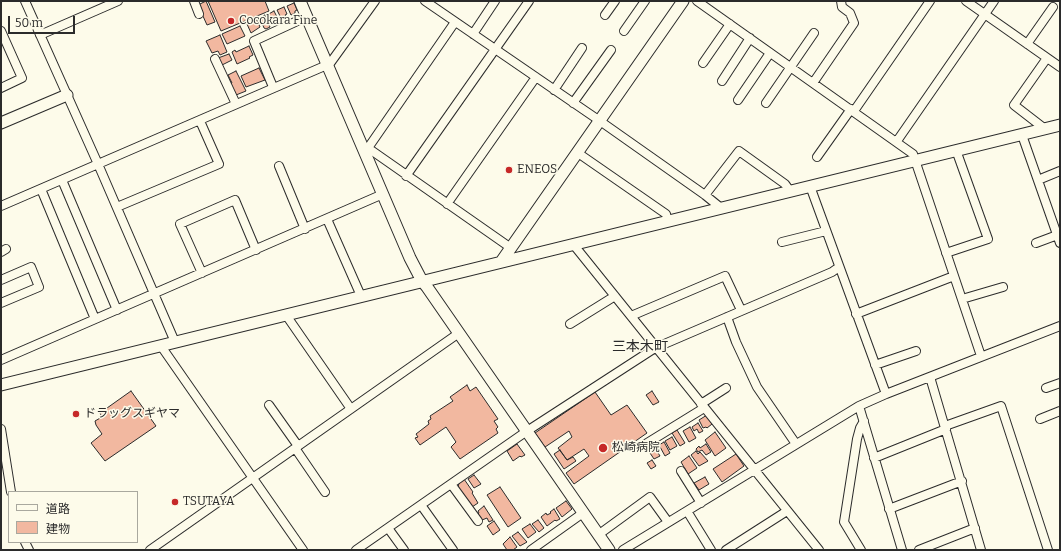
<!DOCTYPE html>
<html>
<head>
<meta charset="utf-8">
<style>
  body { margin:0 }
  #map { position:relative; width:1061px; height:551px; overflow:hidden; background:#fdfbea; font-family:Bitter,"Noto Sans JP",serif }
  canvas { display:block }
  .frame { position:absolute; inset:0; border:2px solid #2b2b2b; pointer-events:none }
  .legend { position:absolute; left:8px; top:491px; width:130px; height:52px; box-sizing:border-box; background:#fdfbea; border:1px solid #a9a89e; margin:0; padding:5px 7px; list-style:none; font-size:12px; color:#2b2b2b }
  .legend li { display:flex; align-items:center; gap:8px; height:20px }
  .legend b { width:20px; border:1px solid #a9a89e }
  .scale { position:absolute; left:8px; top:16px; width:67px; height:18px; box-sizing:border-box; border:2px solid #2b2b2b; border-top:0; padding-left:5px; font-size:12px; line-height:14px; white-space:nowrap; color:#2b2b2b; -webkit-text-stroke:3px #fdfbea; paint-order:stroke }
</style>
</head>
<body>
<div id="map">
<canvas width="1061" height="551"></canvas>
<div class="frame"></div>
<ul class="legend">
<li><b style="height:5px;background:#fdfbea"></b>道路</li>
<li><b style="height:11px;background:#f2b8a0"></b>建物</li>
</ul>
<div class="scale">50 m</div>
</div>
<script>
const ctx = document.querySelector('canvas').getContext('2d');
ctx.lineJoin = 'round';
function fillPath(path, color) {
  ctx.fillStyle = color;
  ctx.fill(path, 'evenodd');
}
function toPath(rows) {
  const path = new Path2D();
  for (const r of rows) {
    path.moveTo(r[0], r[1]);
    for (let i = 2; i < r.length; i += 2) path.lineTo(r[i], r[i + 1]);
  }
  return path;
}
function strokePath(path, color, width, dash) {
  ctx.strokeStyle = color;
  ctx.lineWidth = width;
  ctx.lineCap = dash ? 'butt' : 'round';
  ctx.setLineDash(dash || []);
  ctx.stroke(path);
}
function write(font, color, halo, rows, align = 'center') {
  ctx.font = font + ' Bitter,"Noto Sans JP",serif';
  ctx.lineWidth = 3;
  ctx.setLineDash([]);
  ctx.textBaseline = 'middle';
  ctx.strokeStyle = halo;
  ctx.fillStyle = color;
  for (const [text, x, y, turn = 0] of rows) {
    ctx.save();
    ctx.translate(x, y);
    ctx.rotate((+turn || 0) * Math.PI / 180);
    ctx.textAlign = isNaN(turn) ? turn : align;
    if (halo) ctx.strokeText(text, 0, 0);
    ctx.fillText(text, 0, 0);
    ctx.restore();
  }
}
const building = toPath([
  [206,1,215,22,207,25,198,5,206,1],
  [208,1,265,1,269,11,221,31,208,1],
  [294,3,297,10,295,11,295,13,291,15,287,6,294,3],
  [284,7,287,14,285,15,287,18,282,20,277,10,284,7],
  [274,11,278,19,275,20,276,22,271,23,267,15,274,11],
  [265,15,270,27,266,29,264,28,260,18,265,15],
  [257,20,260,27,251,33,247,24,257,20],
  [240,26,245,36,227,44,222,34,240,26],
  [220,35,227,52,220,55,218,51,212,53,206,41,220,35],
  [249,46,253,55,249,57,250,58,237,64,232,52,235,50,236,52,249,46],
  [229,54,232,60,222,65,218,58,229,54],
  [259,68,265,80,246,87,241,76,259,68],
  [236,71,246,91,236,95,234,90,233,90,230,84,232,83,228,75,236,71],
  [467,385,470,391,476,387,498,419,494,421,498,427,496,429,498,433,460,459,451,447,456,442,446,427,420,445,415,438,418,437,416,434,429,424,428,421,431,419,430,416,453,401,450,397,467,385],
  [131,391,156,426,105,461,91,443,102,434,96,425,95,421,102,417,100,413,131,391],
  [652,391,659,402,653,405,646,395,652,391],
  [595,392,611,415,627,405,647,433,574,484,566,473,589,456,584,449,567,460,558,448,572,437,569,431,545,447,535,433,595,392],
  [707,415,712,424,707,428,706,427,703,428,699,420,707,415],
  [698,423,703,431,699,433,697,429,694,431,692,427,698,423],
  [690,427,696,438,689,442,683,431,690,427],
  [677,430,685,443,680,446,672,433,677,430],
  [715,432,726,448,715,456,705,440,715,432],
  [672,437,677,446,670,450,665,441,672,437],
  [664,442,670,453,665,456,659,445,664,442],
  [517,444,525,455,521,457,520,456,513,461,507,451,517,444],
  [706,444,711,452,706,455,702,450,698,452,696,449,699,446,700,448,706,444],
  [655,448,660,456,654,459,648,450,650,449,651,450,655,448],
  [560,450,567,460,573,457,576,461,564,469,554,454,560,450],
  [696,451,698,454,700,452,708,461,699,466,691,455,696,451],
  [736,454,744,466,722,482,713,469,736,454],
  [689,456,697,468,688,474,681,462,689,456],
  [652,460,656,466,651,469,647,463,652,460],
  [474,475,481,484,474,488,468,479,474,475],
  [705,477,709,484,699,490,694,483,705,477],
  [464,479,473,492,472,493,478,503,472,507,458,487,459,483,464,479],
  [500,487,521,518,508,527,487,495,500,487],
  [566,501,572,509,562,517,556,508,566,501],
  [484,506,493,520,489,522,487,518,482,520,478,514,479,513,478,511,484,506],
  [554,509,560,519,556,521,555,520,547,526,541,517,546,513,547,515,551,513,550,512,554,509],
  [538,520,544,528,539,532,532,524,538,520],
  [494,521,500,530,493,535,487,526,494,521],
  [530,524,536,532,528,538,522,529,530,524],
  [518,532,527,542,520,546,512,536,518,532],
  [510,537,517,547,513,550,507,550,503,544,510,537]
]);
fillPath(building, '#f2b8a0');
strokePath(building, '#2b2b2b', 1);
const street = toPath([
  [25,1,98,164,175,342],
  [194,1,199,14],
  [425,1,600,121,705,195,721,208],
  [697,1,913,154,981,356],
  [966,1,1060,67],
  [605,15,615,1],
  [1,31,22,78,1,88],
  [624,31,645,1],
  [473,34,495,1],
  [40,35,118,1],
  [1027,44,1053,7],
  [215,59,236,104],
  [703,63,730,24],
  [722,81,750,38],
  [813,83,854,23,850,13,842,7,841,1],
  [273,87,254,41,306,17],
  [554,90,582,48],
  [738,100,770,53],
  [573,103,611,50],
  [766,103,814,33],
  [854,111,930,1],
  [1045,129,1014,105,1047,58],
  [1022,135,1060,243],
  [897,141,994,1],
  [368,148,455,22],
  [364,149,368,148,511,248],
  [578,153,666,214,668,221],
  [817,157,851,109],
  [279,166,305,229],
  [406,176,529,1],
  [62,180,117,310],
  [1038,180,1060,171],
  [810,186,886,394],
  [41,189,95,319],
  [705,195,739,151,785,184,790,191],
  [447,204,536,77],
  [1,206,327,65,331,62,375,1],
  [117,207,219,164,200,121],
  [327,219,361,296],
  [782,242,826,231],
  [1036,243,1060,234],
  [573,244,819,550],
  [1,252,6,249],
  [946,253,988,239,956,150],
  [202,273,180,224,235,200,256,250],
  [1,280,31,267,39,287,1,303],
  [962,299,1003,287],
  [856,314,954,276],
  [286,315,351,409],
  [631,316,725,276,741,310],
  [727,317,736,342,757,387,796,444],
  [570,324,615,296],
  [161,346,303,550],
  [1,360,383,194],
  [875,365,916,351],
  [930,377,981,550],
  [1046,388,1060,383],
  [701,404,726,388],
  [269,405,298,446],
  [859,406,902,550],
  [1040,419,1060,411],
  [945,426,1001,406,1048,550],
  [1,429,11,492],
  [644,445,704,408],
  [295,448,325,492],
  [874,458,946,429],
  [681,471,701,503],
  [451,484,478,521],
  [421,505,453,550],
  [889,509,962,481],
  [687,511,711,550],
  [388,528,404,550],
  [598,535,650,497,668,522],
  [25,542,29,550],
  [150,550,459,333],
  [356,550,527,431,655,348,832,272,839,267],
  [531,550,583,513],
  [623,550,859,406,886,394,1060,326],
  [726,550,787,511],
  [861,550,844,522,857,439,860,428,864,421],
  [919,550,975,528]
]);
const secondary = toPath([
  [300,1,410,258,422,281,427,287,609,550],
  [1,123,67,95],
  [501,262,683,1],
  [1,385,1060,125]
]);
strokePath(street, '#2b2b2b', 10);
strokePath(secondary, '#2b2b2b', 13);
strokePath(street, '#fdfbea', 8);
strokePath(secondary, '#fdfbea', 11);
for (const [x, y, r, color] of [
  [231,21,4,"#c62828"],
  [509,170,4,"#c62828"],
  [76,414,4,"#c62828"],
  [603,448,5,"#c62828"],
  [175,502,4,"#c62828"]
]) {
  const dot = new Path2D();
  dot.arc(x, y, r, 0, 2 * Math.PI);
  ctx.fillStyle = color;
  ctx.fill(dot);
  strokePath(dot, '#fdfbea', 1.5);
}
write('12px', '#2b2b2b', '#fdfbea', [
  ["Cocokara Fine",239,21],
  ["ENEOS",517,170],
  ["ドラッグスギヤマ",84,414],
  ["松崎病院",612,448],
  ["TSUTAYA",183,502]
], 'left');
write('14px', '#2b2b2b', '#fdfbea', [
  ["三本木町",640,347]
]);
</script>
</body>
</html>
